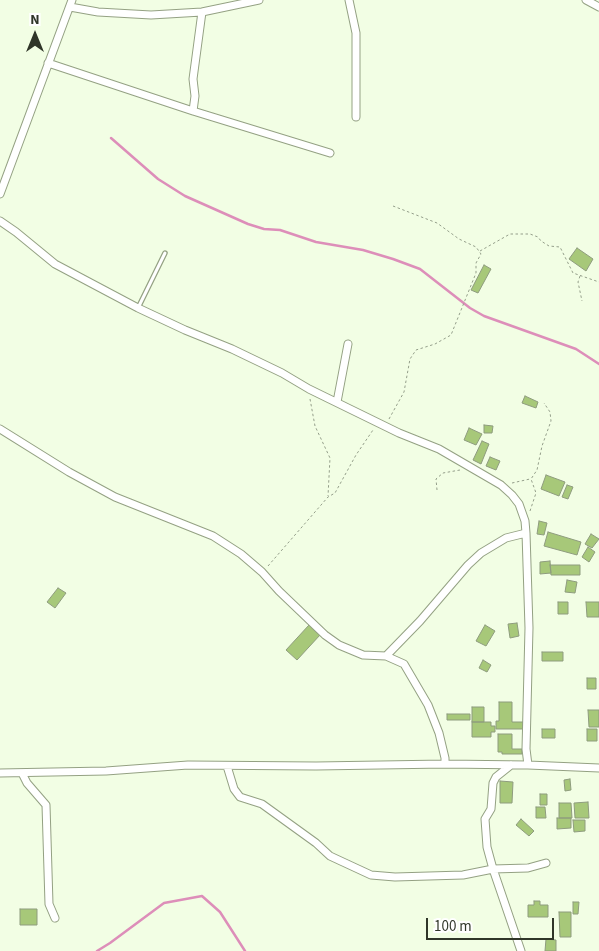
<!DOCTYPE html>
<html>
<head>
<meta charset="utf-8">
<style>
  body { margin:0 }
  #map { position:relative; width:599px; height:951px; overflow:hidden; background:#f2fee4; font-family:"Source Sans 3",sans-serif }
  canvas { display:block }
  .north { position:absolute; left:10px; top:10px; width:50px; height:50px; -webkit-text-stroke:4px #fff; paint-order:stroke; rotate:0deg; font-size:14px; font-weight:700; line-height:20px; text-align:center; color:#303629 }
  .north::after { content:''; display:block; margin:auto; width:18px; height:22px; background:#303629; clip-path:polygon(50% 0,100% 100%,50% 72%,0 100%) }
  .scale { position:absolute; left:426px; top:918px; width:128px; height:22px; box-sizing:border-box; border:2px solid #303629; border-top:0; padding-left:6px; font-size:15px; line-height:18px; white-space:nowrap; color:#303629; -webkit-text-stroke:4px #fff; paint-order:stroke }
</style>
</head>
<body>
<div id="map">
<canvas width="599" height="951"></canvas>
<div class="north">N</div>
<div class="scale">100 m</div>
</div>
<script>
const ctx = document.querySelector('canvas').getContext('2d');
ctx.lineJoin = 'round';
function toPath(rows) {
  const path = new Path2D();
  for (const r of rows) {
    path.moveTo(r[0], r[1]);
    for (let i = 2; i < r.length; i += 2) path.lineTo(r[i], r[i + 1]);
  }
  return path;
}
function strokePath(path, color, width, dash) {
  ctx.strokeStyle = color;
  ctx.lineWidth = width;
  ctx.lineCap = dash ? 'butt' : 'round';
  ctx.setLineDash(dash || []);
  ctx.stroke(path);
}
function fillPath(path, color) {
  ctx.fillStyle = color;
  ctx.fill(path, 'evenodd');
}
strokePath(toPath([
  [111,138,158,179,185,196,248,224,264,229,280,230,316,242,363,250,393,259,420,269,470,308,484,316,576,349,599,364],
  [97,951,110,943,164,903,202,896,220,912,245,951]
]), '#dd8eb9', 2.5);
const building = toPath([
  [577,248,593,259,586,271,569,259,577,248],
  [484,265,491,269,478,293,471,290,484,265],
  [525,396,538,402,536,408,522,403,525,396],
  [484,425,493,426,492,433,484,433,484,425],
  [469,428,482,434,476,445,464,440,469,428],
  [482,441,489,444,481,464,473,460,482,441],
  [490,457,500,461,496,470,486,466,490,457],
  [546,475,565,482,559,496,541,489,546,475],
  [567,485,573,487,568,499,562,497,567,485],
  [539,521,547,523,544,535,537,534,539,521],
  [548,532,581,542,577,555,544,546,548,532],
  [591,534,599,539,592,548,585,544,591,534],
  [588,547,595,552,589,562,582,557,588,547],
  [550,561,551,573,540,574,540,562,550,561],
  [550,565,580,565,580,575,551,575,550,565],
  [567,580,577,582,575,593,565,592,567,580],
  [58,588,66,593,55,608,47,602,58,588],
  [558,602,568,602,568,614,558,614,558,602],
  [586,602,599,602,599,617,587,617,586,602],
  [517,623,519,636,510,638,508,624,517,623],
  [309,625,320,635,297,660,286,650,309,625],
  [485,625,495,631,486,646,476,641,485,625],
  [542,652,563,652,563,661,542,661,542,652],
  [483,660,491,665,487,672,479,668,483,660],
  [587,678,596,678,596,689,587,689,587,678],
  [499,702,512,702,512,722,523,722,523,729,496,729,496,721,499,721,499,702],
  [472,707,484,707,484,722,472,722,472,707],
  [588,710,599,710,599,727,589,727,588,710],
  [447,714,470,714,470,720,447,720,447,714],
  [472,722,491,722,491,726,495,726,495,732,491,732,491,737,472,737,472,722],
  [542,729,555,729,555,738,542,738,542,729],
  [587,729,597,729,597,741,587,741,587,729],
  [498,734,512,734,512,749,522,749,522,754,502,754,502,752,498,752,498,734],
  [570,779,571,790,565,791,564,780,570,779],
  [500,781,513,782,512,803,500,803,500,781],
  [540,794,547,794,547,805,540,805,540,794],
  [588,802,589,818,575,818,574,803,588,802],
  [559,803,571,803,572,818,559,818,559,803],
  [536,807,545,807,546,818,536,818,536,807],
  [557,818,571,818,571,828,557,829,557,818],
  [521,819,534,831,529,836,516,825,521,819],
  [573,820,585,820,585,831,574,832,573,820],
  [534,901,540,901,540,905,548,905,548,917,528,917,528,905,534,905,534,901],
  [573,902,579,902,578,914,573,914,573,902],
  [20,909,37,909,37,925,20,925,20,909],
  [559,912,571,912,571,937,560,937,559,912],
  [546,939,556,940,556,951,545,951,546,939]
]);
fillPath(building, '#a7c879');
strokePath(building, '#8e9c7e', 1);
const service = toPath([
  [138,308,165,253]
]);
const minor = toPath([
  [349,0,356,33,356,117],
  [586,0,599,7],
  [70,7,98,12,151,15,202,12,259,0],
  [48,63,193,111,330,153],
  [193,111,195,96,193,79,202,12],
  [0,194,72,0],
  [0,221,16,232,55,264,138,308,185,330,232,349,282,373,309,389,399,433,439,449,501,485,512,495,519,504,525,521,526,533,529,628,526,749,528,765],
  [337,402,348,344],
  [0,429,69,472,115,497,213,536,241,554,262,572,279,591,325,635,339,645,363,655,386,656,420,621,468,565,481,553,506,538,526,533],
  [445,764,528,765,599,768],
  [511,765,496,777,493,783,491,809,485,819,487,847,493,869,528,868,546,863],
  [227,766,234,789,240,797,262,804,316,843,330,856,371,875,395,877,463,875,493,869,521,951],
  [0,773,106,771,188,765,316,766,445,764,445,758,439,733,428,705,404,664,386,656],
  [22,773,27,783,46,805,49,904,55,918]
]);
strokePath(service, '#94a183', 5.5);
strokePath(minor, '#94a183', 9);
strokePath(toPath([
  [480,251,510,234,530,234,538,237,541,241,549,246,560,247,573,273,599,282],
  [580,276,578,282,582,301],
  [310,399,315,426,330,458,328,496],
  [389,419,404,392,410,359,416,350,435,344,451,335,476,273,476,263,481,254,476,247,459,239,437,223,393,206],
  [512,483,530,479],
  [437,490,436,479,443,473,460,470],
  [530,511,536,493,531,479,537,470,542,446,551,421,550,412,544,403],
  [268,566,328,497,335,493,356,455,373,430]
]), '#949e8a', 1, [2.5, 2.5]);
strokePath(service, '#fff', 3);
strokePath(minor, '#fff', 7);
</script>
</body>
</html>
